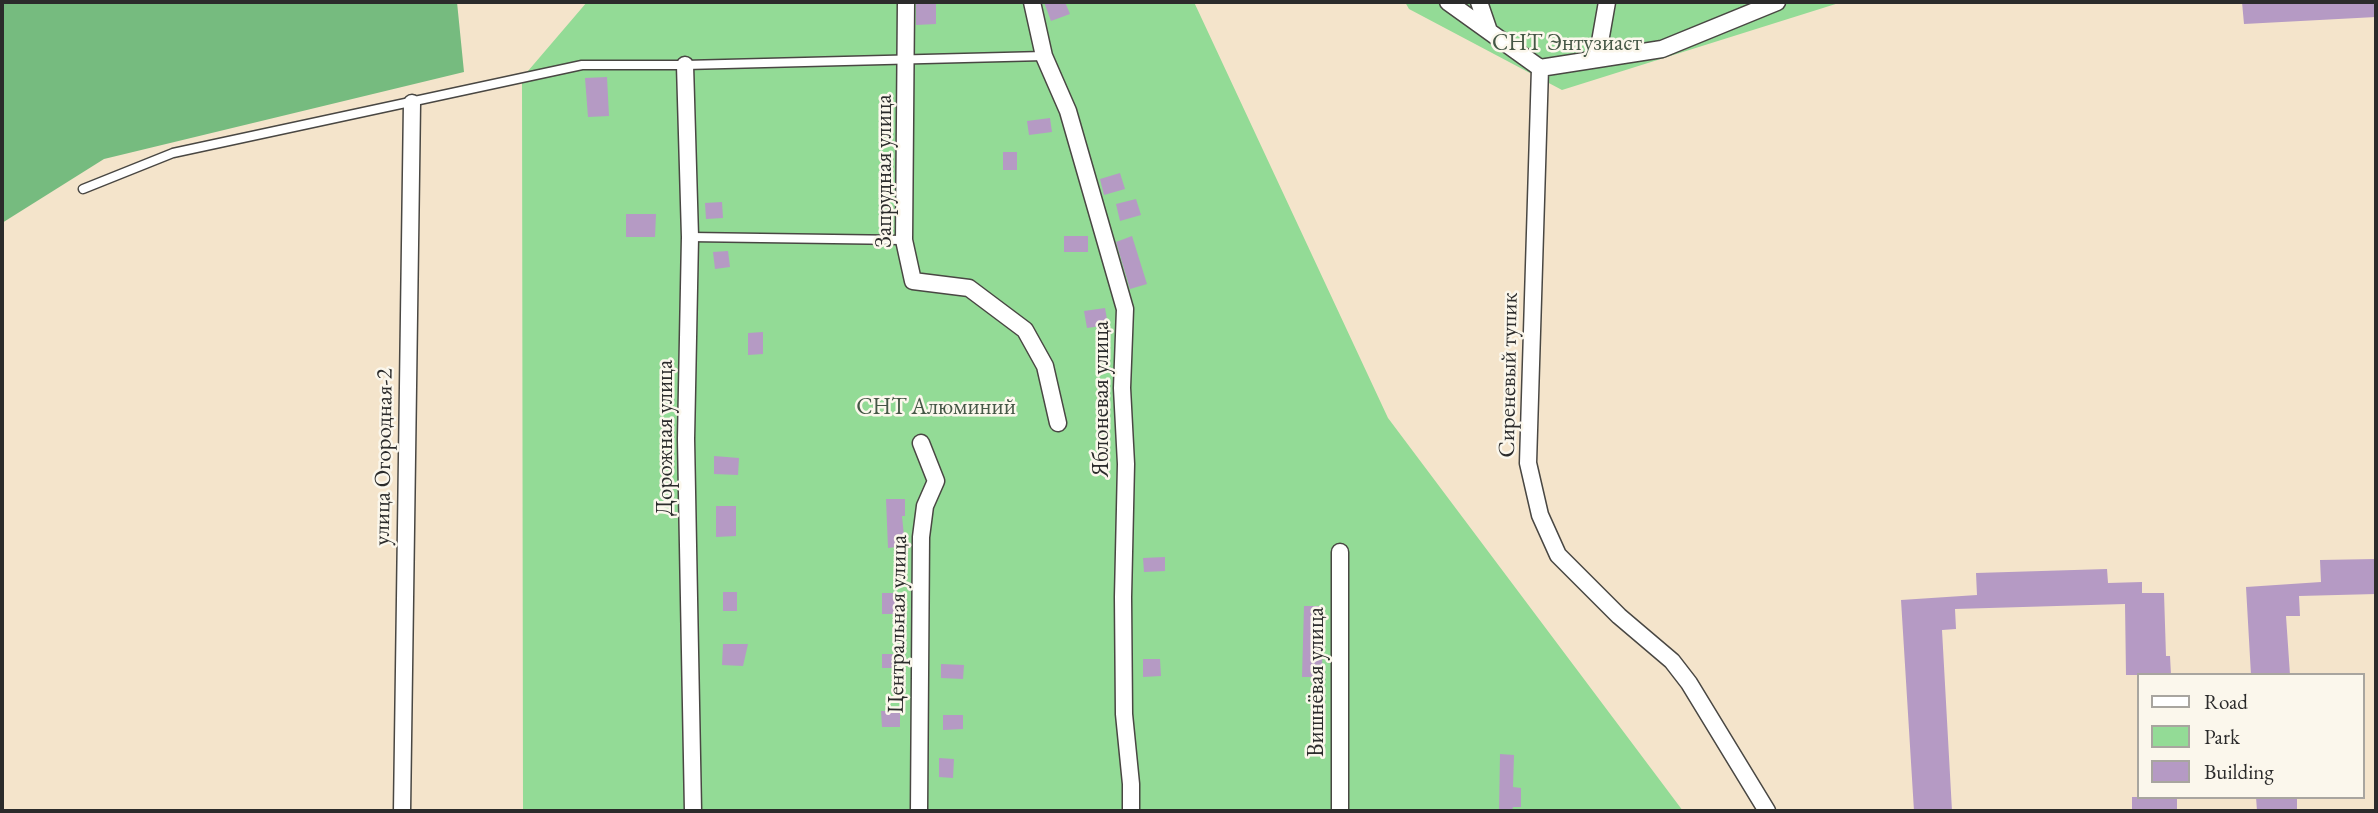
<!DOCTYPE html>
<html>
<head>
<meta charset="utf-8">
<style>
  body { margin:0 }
  #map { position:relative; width:2378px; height:813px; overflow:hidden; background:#f4e4cb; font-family:"EB Garamond",serif }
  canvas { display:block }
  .frame { position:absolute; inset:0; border:4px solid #2b2b2b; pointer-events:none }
  .legend { position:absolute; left:2137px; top:673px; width:228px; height:126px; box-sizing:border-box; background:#fbf7ec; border:2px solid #a8a59f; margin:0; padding:9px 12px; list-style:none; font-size:21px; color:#2b2b2b }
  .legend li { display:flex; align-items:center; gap:14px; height:35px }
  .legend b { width:35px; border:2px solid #a8a59f }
</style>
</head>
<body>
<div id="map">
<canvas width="2378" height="813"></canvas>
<div class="frame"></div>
<ul class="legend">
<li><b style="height:9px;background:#fff"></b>Road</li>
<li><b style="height:19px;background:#93db96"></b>Park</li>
<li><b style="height:19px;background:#b59ac4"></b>Building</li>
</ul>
</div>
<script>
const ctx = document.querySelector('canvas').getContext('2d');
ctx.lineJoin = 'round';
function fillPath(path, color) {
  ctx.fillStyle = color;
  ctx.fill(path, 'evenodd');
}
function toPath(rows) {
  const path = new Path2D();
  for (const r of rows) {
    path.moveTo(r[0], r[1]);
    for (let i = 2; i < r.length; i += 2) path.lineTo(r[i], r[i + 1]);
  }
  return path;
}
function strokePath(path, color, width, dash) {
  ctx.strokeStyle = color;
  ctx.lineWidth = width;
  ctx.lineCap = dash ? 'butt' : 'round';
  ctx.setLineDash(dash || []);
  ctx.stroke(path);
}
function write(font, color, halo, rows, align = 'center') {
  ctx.font = font + ' "EB Garamond",serif';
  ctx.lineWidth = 5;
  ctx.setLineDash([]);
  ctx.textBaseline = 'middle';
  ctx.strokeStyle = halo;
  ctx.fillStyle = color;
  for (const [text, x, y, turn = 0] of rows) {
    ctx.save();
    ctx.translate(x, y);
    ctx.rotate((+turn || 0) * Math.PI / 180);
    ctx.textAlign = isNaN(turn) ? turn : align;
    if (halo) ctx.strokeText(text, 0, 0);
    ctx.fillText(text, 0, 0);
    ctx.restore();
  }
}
fillPath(toPath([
  [587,2,1194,2,1388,418,1683,811,523,811,522,78],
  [1405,2,1842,2,1562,90,1409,9]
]), '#93db96');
fillPath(toPath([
  [2,2,457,2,464,72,104,159,2,223]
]), '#76bb7f');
fillPath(toPath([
  [916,2,936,2,936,24,916,25],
  [1044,2,1065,2,1070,14,1051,21],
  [2242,2,2376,2,2376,17,2244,24],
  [607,77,609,116,588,117,585,78],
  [1050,118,1052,132,1029,135,1027,121],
  [1003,152,1017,152,1017,170,1003,170],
  [1120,173,1125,189,1104,195,1100,179],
  [1136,199,1141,215,1120,221,1116,204],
  [722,202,723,218,706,219,705,203],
  [626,214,656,214,655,237,626,237],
  [1064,236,1088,236,1088,252,1064,252],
  [1132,236,1147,284,1130,289,1116,242],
  [728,251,730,267,715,269,713,252],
  [1105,308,1108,325,1087,328,1084,311],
  [763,332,763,354,748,355,748,333],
  [714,456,739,458,738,475,714,474],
  [886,499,905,499,905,516,902,516,905,546,888,548],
  [716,506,736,506,736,536,716,537],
  [1165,557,1165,571,1144,572,1143,558],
  [2376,559,2376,594,2299,596,2300,616,2286,616,2290,675,2251,675,2246,587,2321,582,2320,560],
  [2107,569,2108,583,2142,582,2142,593,2164,593,2166,656,2170,656,2171,675,2126,675,2125,604,1955,609,1956,629,1942,630,1952,811,1914,811,1901,600,1977,595,1976,573],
  [723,592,737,592,737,611,723,611],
  [882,593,900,593,900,614,882,614],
  [1304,606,1323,606,1322,677,1302,677],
  [723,644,748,644,743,666,722,665],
  [882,654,900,654,900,668,882,668],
  [1143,659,1160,659,1161,676,1143,677],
  [941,664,964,665,963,679,941,678],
  [881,711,900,711,900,727,882,727],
  [943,715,963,715,963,729,943,730],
  [1500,754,1514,755,1513,787,1521,788,1521,807,1513,807,1512,811,1499,811],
  [939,758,954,759,953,778,939,777],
  [2132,797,2177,797,2177,811,2132,811],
  [2256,797,2297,797,2297,811,2257,811]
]), '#b59ac4');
const lane = toPath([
  [83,189,173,153,582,65,685,65,1044,56],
  [690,237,904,240]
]);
const street = toPath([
  [906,2,904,240,913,281,969,288,1025,330,1045,366,1058,423],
  [1032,2,1044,56,1068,111,1125,309,1122,388,1126,464,1123,597,1124,714,1131,784,1131,811],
  [1448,2,1540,68,1662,49,1777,2],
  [1479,2,1489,31],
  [1597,59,1607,2],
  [685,65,690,237,686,439,693,811],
  [1540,68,1528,463,1540,515,1558,555,1619,616,1672,661,1689,683,1767,811],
  [402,811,412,103],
  [919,811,921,537,925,506,936,481,921,443],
  [1340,811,1340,552]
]);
strokePath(lane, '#494743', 11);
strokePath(street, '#494743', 19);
strokePath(lane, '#fff', 8);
strokePath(street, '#fff', 16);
write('23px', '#455746', '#fbf7ec', [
  ["СНТ Энтузиаст",1567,44],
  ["СНТ Алюминий",936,408]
]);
write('23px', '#2b2b2b', '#fbf7ec', [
  ["Запрудная улица",885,171,-90],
  ["Сиреневый тупик",1509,375,-89],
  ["Яблоневая улица",1102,399,-90],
  ["Дорожная улица",666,438,-90],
  ["улица Огородная-2",384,457,-89],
  ["Центральная улица",898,624,-89],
  ["Вишнёвая улица",1317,682,-90]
]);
</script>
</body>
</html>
